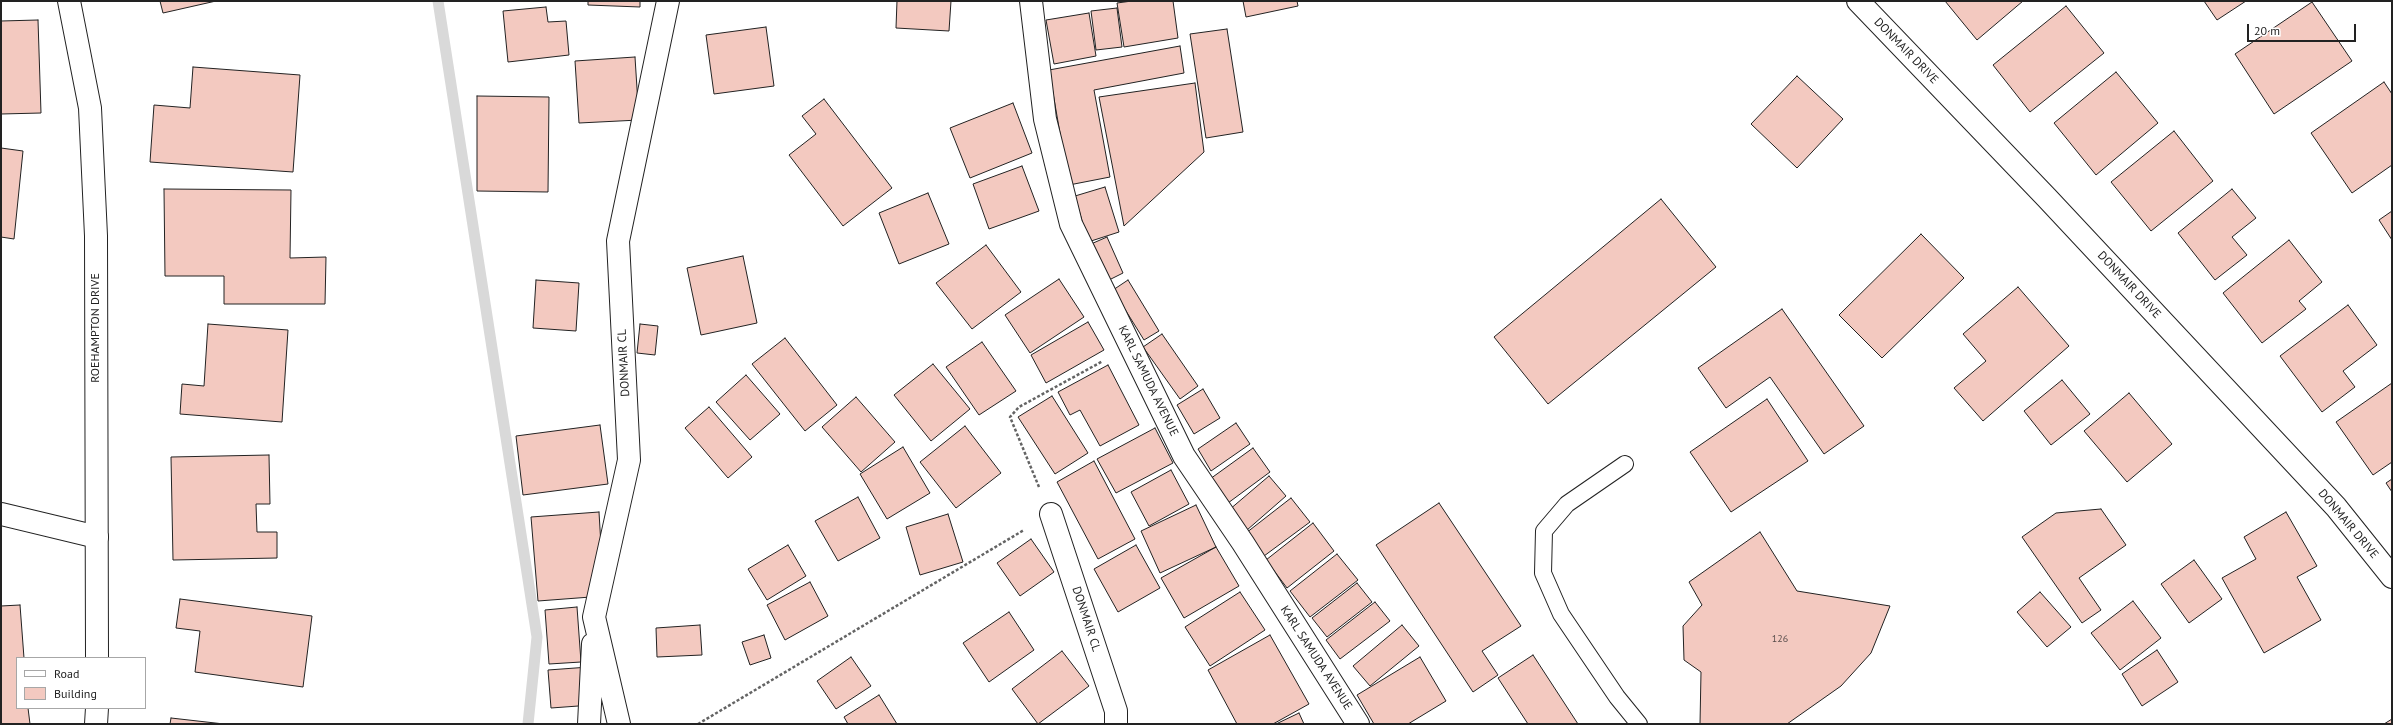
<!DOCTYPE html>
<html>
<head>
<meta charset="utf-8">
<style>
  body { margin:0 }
  #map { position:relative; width:2393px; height:725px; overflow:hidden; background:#fff; font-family:"PT Sans",sans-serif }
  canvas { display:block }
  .frame { position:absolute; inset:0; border:2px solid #222; pointer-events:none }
  .legend { position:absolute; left:16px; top:657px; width:130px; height:52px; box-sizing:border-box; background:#fff; border:1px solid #a7a7a7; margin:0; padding:5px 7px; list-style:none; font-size:12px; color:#222 }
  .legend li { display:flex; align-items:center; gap:8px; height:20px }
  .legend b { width:20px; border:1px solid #a7a7a7 }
  .scale { position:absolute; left:2247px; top:24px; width:109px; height:18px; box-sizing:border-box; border:2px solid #222; border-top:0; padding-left:5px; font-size:12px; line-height:14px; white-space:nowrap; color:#222; -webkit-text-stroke:3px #fff; paint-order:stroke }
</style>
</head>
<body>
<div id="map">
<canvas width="2393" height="725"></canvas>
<div class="frame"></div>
<ul class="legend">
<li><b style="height:5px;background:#fff"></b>Road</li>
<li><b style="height:11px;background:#f3c9c0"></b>Building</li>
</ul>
<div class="scale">20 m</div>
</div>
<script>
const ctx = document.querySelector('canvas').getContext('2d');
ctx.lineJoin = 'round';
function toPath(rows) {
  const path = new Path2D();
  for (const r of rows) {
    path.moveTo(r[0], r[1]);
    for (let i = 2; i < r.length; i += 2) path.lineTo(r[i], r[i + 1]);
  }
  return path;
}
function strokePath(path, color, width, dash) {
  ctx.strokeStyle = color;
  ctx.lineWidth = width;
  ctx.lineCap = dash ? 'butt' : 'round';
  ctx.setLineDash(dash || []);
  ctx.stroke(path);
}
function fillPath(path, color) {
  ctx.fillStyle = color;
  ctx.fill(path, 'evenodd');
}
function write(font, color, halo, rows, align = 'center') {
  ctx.font = font + ' "PT Sans",sans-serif';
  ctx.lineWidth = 3;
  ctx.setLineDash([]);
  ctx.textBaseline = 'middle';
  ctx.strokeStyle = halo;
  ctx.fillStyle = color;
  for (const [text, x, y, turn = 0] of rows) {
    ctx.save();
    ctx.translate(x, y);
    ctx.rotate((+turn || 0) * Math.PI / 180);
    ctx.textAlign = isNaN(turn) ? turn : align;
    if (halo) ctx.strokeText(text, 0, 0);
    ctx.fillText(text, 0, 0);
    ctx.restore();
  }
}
strokePath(toPath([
  [438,1,537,637,528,724]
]), '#d9d9d9', 11);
const building = toPath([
  [160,1,216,1,163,13,160,1],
  [588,1,640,1,640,7,588,5,588,1],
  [897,1,951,1,949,31,896,28,897,1],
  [1132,1,1173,1,1178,38,1124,47,1117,3,1132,1],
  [1243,1,1297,1,1298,6,1246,17,1243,1],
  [1945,1,2023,1,1977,40,1945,1],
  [2204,1,2246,1,2217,20,2204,1],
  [2312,2,2352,61,2274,114,2235,54,2312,2],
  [2066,6,2104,53,2030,112,1993,65,2066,6],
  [546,7,548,22,566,21,569,55,508,62,503,11,546,7],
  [1117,8,1122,47,1096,50,1091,11,1117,8],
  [1089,13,1096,56,1054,64,1046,20,1089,13],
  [38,20,41,113,1,114,1,21,38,20],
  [766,27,774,86,714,94,706,35,766,27],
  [1227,29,1243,132,1206,138,1190,34,1227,29],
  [1180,46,1184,73,1094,90,1110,177,1069,185,1049,70,1180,46],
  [635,57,639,120,579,123,575,61,635,57],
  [193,67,300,75,293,172,150,162,154,105,190,108,193,67],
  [2116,72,2158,123,2096,175,2054,123,2116,72],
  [1797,76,1843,119,1797,168,1751,124,1797,76],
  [2384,82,2392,94,2392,165,2352,193,2311,133,2384,82],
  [1195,83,1204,152,1124,226,1099,97,1195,83],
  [477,96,549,97,548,192,477,191,477,96],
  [824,99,892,188,843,226,789,155,816,134,802,116,824,99],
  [1013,103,1032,153,970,178,950,128,1013,103],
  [2174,131,2213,181,2151,231,2111,182,2174,131],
  [1,148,23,151,14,239,1,237,1,148],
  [1022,166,1039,211,989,229,973,184,1022,166],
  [1105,187,1119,232,1088,242,1075,196,1105,187],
  [164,189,291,190,290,258,326,257,325,304,224,304,224,276,165,276,164,189],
  [2232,189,2256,218,2232,237,2247,255,2215,280,2178,233,2232,189],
  [928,193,949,244,899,264,879,213,928,193],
  [1661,199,1716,267,1548,404,1494,337,1661,199],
  [2392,211,2392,240,2379,220,2392,211],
  [1921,234,1964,278,1882,358,1839,315,1921,234],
  [1107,237,1123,273,1107,281,1091,244,1107,237],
  [2289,240,2322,282,2299,301,2306,309,2262,343,2223,293,2289,240],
  [986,245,1021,292,972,329,936,283,986,245],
  [743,256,757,323,701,335,687,268,743,256],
  [1059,279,1084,317,1030,353,1005,315,1059,279],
  [536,280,579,283,576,331,533,328,536,280],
  [1128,280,1159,331,1144,340,1113,290,1128,280],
  [2018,287,2069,346,1983,421,1954,388,1986,361,1963,334,2018,287],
  [2348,305,2377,345,2343,371,2355,387,2322,412,2280,356,2348,305],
  [1782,309,1864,426,1824,454,1770,377,1726,408,1698,368,1782,309],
  [1088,322,1104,350,1046,383,1031,355,1088,322],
  [208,324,288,330,282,422,180,414,182,384,204,386,208,324],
  [640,324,658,326,655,355,637,353,640,324],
  [1162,334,1198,386,1180,399,1143,347,1162,334],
  [785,338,837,405,805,431,752,364,785,338],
  [982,342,1016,391,979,415,946,367,982,342],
  [933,364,970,409,931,441,894,395,933,364],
  [1108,365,1139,425,1100,446,1080,410,1070,415,1058,392,1108,365],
  [746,375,780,414,750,440,716,402,746,375],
  [2062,380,2090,414,2051,445,2024,411,2062,380],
  [2392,383,2392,462,2373,475,2336,422,2392,383],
  [1203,389,1220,418,1194,434,1177,405,1203,389],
  [2129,393,2172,444,2127,482,2084,431,2129,393],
  [1052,396,1088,453,1055,474,1018,417,1052,396],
  [856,397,895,442,861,472,822,427,856,397],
  [1767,399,1808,461,1731,512,1690,452,1767,399],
  [709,407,752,457,728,478,685,428,709,407],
  [1236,423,1250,444,1211,471,1198,449,1236,423],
  [600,425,608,484,523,495,516,436,600,425],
  [965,426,1001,473,956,508,920,462,965,426],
  [1155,428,1173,463,1116,493,1097,459,1155,428],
  [903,447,930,493,887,519,860,474,903,447],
  [1253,448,1270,472,1228,503,1210,479,1253,448],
  [269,455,270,504,256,504,257,532,277,532,277,558,173,560,171,457,269,455],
  [1094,461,1135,539,1098,559,1057,482,1094,461],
  [1171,470,1189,504,1149,526,1131,492,1171,470],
  [1269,476,1286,496,1247,530,1229,510,1269,476],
  [2392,479,2392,492,2386,483,2392,479],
  [858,497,880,538,838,561,815,521,858,497],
  [1291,498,1310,522,1264,556,1246,533,1291,498],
  [1439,503,1521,626,1482,651,1498,675,1473,692,1376,545,1439,503],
  [1196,505,1216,547,1160,573,1141,531,1196,505],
  [2101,509,2126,545,2079,578,2101,610,2082,623,2022,537,2056,513,2101,509],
  [599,512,604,596,538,601,531,517,599,512],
  [2286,512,2317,566,2297,577,2321,620,2264,653,2222,578,2256,559,2244,537,2286,512],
  [948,514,963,562,920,575,906,527,948,514],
  [1313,523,1334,551,1287,588,1266,560,1313,523],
  [1760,532,1797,591,1890,606,1871,653,1841,686,1787,724,1700,724,1701,672,1684,660,1683,626,1702,605,1689,582,1760,532],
  [1031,539,1054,572,1020,596,997,563,1031,539],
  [788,545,806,576,767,600,748,569,788,545],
  [1136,545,1160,588,1118,612,1094,569,1136,545],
  [1216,547,1239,586,1184,618,1161,578,1216,547],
  [1337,554,1358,580,1310,617,1290,591,1337,554],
  [2194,560,2222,599,2189,623,2161,584,2194,560],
  [810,582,828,616,785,640,767,605,810,582],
  [1357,583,1372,602,1327,637,1312,618,1357,583],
  [1240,592,1265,630,1210,666,1185,627,1240,592],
  [2040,592,2071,627,2047,647,2017,612,2040,592],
  [180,599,312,616,303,687,195,672,200,631,176,628,180,599],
  [2133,601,2161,638,2120,670,2091,633,2133,601],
  [1375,602,1390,621,1340,659,1326,640,1375,602],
  [20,605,24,658,17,658,17,708,28,708,30,724,1,724,1,606,20,605],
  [577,607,581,662,549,664,545,610,577,607],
  [1009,612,1034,650,989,682,963,643,1009,612],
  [700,625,702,655,657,657,656,628,700,625],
  [1402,625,1419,646,1370,686,1353,666,1402,625],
  [764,635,771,658,750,665,742,642,764,635],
  [1270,635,1309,704,1273,724,1237,724,1208,670,1270,635],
  [2157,650,2178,682,2142,706,2122,674,2157,650],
  [1062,651,1089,686,1038,724,1012,689,1062,651],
  [1533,655,1578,724,1528,724,1498,678,1533,655],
  [851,657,871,686,836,709,817,681,851,657],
  [1420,657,1446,701,1408,724,1374,724,1357,695,1420,657],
  [589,667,592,705,551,708,548,670,589,667],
  [879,695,897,724,848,724,844,717,879,695],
  [1299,713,1304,724,1276,724,1299,713],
  [171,718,224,724,170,724,171,718],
  [2392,719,2392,724,2384,724,2392,719]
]);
fillPath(building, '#f3c9c0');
strokePath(building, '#222', 1);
const lane = toPath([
  [1625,464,1567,504,1544,531,1543,573,1561,614,1617,697,1639,724]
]);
const street = toPath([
  [1031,1,1045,119,1071,224,1184,456,1243,543,1358,724],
  [1858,1,2047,198,2336,507,2392,577],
  [1,514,97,537],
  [1051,514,1116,711,1116,724],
  [589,724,593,644],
  [619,724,594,617,629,460,618,241,668,1]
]);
const secondary = toPath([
  [69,1,90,108,96,236,97,658],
  [96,724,97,708]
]);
strokePath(lane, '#222', 18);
strokePath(street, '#222', 24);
strokePath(secondary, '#222', 24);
strokePath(toPath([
  [1039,487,1010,417,1019,407,1103,361],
  [698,724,1024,530]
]), '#646464', 2.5, [3, 2]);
strokePath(lane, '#fff', 16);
strokePath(street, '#fff', 22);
strokePath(secondary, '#fff', 22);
write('10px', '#564c4a', null, [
  ["126",1780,639]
]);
write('12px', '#222', '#fff', [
  ["DONMAIR DRIVE",1906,51,46],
  ["DONMAIR DRIVE",2129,285,47],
  ["ROEHAMPTON DRIVE",96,328,-90],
  ["DONMAIR CL",624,363,-93],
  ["KARL SAMUDA AVENUE",1148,381,64],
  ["DONMAIR DRIVE",2348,524,50],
  ["DONMAIR CL",1086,619,72],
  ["KARL SAMUDA AVENUE",1316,658,57]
]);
</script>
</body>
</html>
